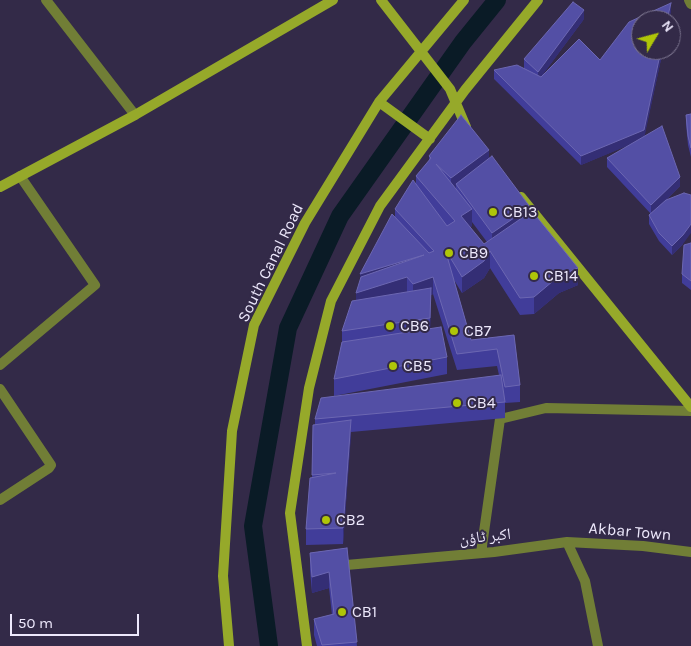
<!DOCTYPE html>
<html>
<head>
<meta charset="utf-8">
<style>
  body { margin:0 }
  #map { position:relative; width:691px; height:646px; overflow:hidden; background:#332a48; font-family:Karla,sans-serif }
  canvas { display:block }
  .north { position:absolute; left:631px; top:10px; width:50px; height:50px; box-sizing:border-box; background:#332a48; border:1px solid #7d7690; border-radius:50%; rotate:53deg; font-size:14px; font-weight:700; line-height:20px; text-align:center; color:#ede8fc }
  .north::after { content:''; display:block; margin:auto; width:18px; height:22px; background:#afc508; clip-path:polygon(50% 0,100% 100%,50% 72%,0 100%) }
  .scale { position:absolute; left:10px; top:614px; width:129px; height:22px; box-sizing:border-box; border:2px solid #ede8fc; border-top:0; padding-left:6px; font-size:15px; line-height:18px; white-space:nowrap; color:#ede8fc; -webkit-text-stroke:4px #332a48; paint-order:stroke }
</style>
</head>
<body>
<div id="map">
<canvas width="691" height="646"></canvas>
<div class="north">N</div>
<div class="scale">50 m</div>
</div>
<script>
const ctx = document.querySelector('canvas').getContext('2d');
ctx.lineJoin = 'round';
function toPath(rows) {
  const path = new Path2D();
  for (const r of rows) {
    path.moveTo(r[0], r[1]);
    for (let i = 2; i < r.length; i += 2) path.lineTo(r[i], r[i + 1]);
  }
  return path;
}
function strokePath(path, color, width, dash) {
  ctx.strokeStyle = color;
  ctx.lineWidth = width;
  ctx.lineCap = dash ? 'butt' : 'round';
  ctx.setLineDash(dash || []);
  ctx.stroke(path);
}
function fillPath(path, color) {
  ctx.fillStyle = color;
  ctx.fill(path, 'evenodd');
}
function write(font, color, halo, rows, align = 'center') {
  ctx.font = font + ' Karla,"Noto Naskh Arabic",sans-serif';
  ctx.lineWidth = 4;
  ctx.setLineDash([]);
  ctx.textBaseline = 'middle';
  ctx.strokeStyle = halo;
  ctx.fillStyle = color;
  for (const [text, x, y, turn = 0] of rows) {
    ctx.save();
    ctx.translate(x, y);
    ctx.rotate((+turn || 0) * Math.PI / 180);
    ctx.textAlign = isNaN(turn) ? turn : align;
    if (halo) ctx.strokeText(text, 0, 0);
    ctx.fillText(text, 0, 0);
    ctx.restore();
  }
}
strokePath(toPath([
  [269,646,253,526,288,328,340,216,463,42,497,0]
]), '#0a1b26', 18);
strokePath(toPath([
  [46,0,135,115],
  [689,0,691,4],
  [0,365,95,285,20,176],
  [0,389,51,465,49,468,0,500],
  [567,542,643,546,691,552],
  [481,553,500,419,546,408,691,411],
  [335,566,494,552,567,542,585,581,598,646]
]), '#717e36', 10);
strokePath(toPath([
  [381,0,450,89,466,127],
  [379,102,430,139],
  [0,187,135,115,333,0],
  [521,197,691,407],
  [229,646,223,576,232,431,254,325,305,223,379,102,464,0],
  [307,646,290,513,309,388,331,301,380,206,465,90,538,0]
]), '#96a92a', 10);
fillPath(toPath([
  [671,12,641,50,663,50,644,137,680,186,663,203,683,244,672,255,659,241,649,224,649,215,651,214,607,167,607,158,633,143,581,165,494,79,494,70,524,68,524,59,584,19,543,74,600,60],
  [691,114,691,157,688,145,686,124,686,115],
  [429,156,489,159,530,212,578,285,559,293,534,314,520,315,490,268,484,278,462,293,454,280,471,340,514,335,520,385,520,402,505,403,505,418,351,432,343,544,306,545,306,529,312,478,313,425,315,425,315,419,499,375,497,366,457,370,433,294,431,295,430,329,447,357,447,374,334,396,334,379,342,342,342,331,395,217,395,209,416,185,416,176,429,161],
  [472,222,487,242,484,244,470,227,472,226],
  [691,243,691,290,682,283,682,274],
  [347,548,357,646,317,646,314,635,314,619,332,615,329,588,312,593,310,570,310,553]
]), '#413d9a');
fillPath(toPath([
  [671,3,671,12,669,20,667,20],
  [584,10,584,19,538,81,538,72],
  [661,50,663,50,644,139,581,165,581,156],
  [489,150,489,167,456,184,456,191,451,195,451,178],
  [680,177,680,186,651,214,651,205],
  [530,207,530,224,492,250,492,233],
  [472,209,472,226,461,233,461,216],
  [691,224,691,233,683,244,672,255,672,246],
  [490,251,490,268,484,278,462,293,462,277],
  [424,255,407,277,407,293,356,310,356,293,360,291,360,274],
  [578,268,578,285,559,293,534,314,534,297,559,276],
  [433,277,433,294,431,295,430,334,430,295,413,300,413,284],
  [351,420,351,436,343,544,343,528],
  [329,572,329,588,312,593,312,577]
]), '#342e75');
const building = toPath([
  [573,2,584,10,538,72,524,59,573,2],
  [671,3,667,20,641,20,641,50,661,50,644,130,581,156,494,70,517,65,541,77,579,39,600,60,629,22,671,3],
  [691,114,691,148,688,136,686,115,691,114],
  [461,115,489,150,451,178,436,164,472,209,461,216,484,244,532,211,578,268,559,276,534,297,520,298,490,251,484,261,462,277,445,249,471,340,514,335,520,385,505,387,497,349,457,354,433,277,413,284,407,277,356,293,361,277,424,255,360,274,392,214,429,253,434,251,395,209,413,180,447,226,455,221,416,176,431,158,429,156,461,115],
  [662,126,680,177,651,205,607,158,662,126],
  [492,156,530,207,492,233,456,184,492,156],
  [684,193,691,195,691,224,683,235,672,246,659,233,649,215,666,200,684,193],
  [691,243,691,281,682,274,684,245,691,243],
  [431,288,430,318,342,331,352,301,431,288],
  [441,327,447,357,334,379,342,342,441,327],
  [501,375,505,402,315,419,321,398,501,375],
  [351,420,343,528,306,529,310,478,336,473,312,475,313,425,351,420],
  [347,548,357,642,322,645,314,619,334,614,329,572,312,577,310,553,347,548]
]);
fillPath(building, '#534fa5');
strokePath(building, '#6c67b2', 1);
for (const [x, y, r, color] of [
  [493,212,5,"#afc508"],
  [449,253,5,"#afc508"],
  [534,276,5,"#afc508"],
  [390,326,5,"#afc508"],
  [454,331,5,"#afc508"],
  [393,366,5,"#afc508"],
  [457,403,5,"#afc508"],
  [326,520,5,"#afc508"],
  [342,612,5,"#afc508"]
]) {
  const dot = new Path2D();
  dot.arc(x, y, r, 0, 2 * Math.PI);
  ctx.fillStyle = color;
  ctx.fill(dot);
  strokePath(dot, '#332a48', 2);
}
write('16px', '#ede8fc', '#332a48', [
  ["CB13",503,212],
  ["CB9",459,253],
  ["CB14",544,276],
  ["CB6",400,326],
  ["CB7",464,331],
  ["CB5",403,366],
  ["CB4",467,403],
  ["CB2",336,520],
  ["CB1",352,612]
], 'left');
write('16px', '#ede8fc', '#332a48', [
  ["South Canal Road",271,263,-64],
  ["Akbar Town",630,532,5],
  ["اکبر ٹاؤن",485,537,-6]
]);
</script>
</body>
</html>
